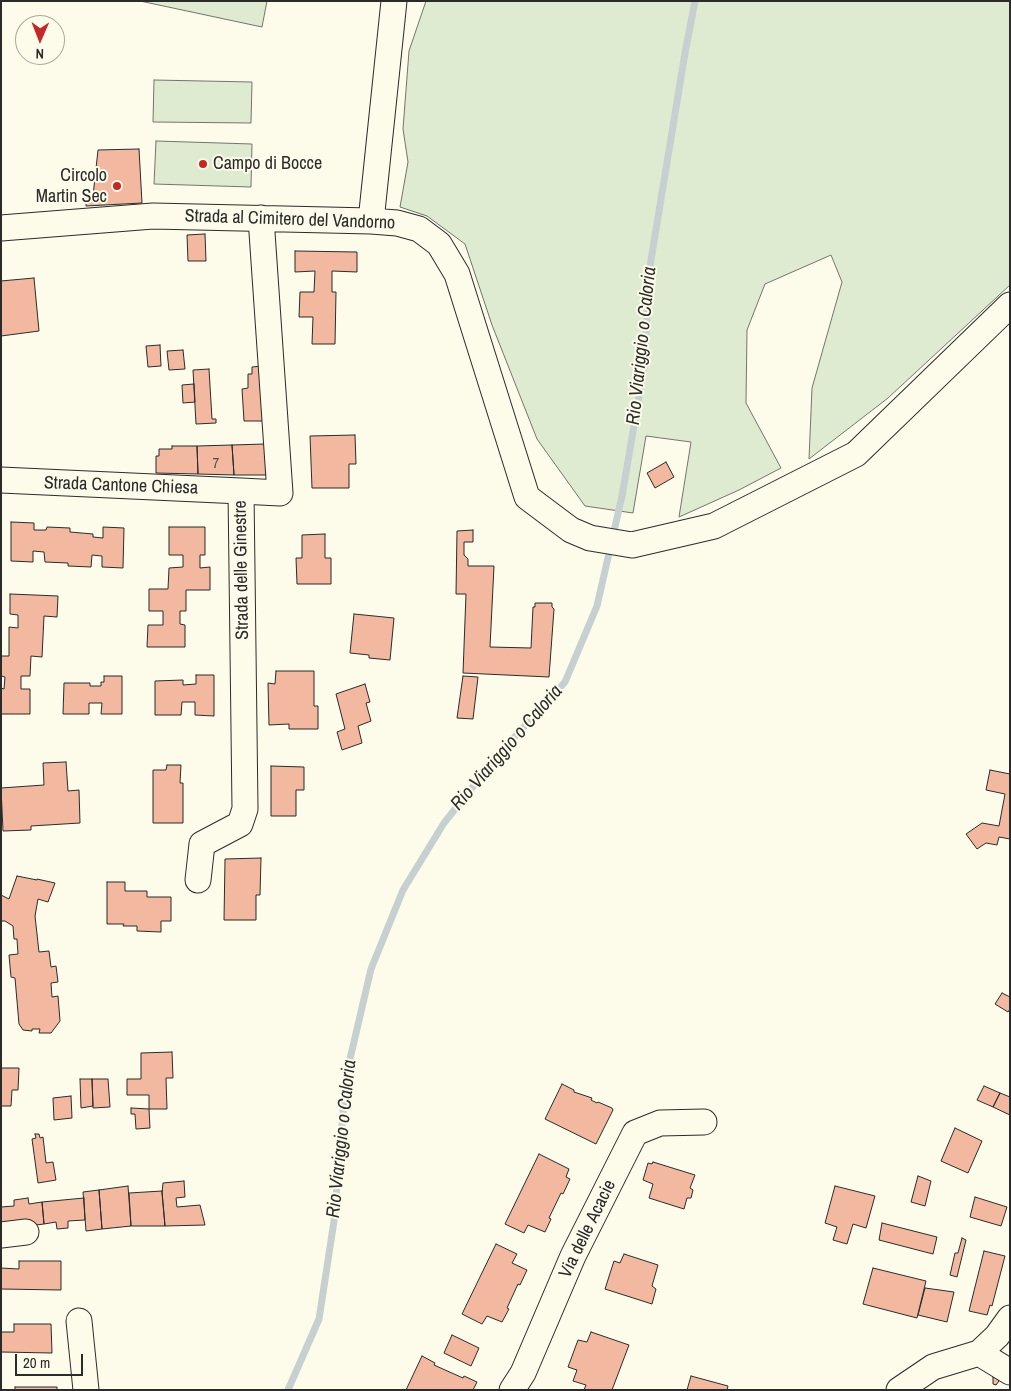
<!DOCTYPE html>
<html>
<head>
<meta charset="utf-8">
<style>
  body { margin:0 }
  #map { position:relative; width:1011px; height:1391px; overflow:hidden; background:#fdfbea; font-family:"Archivo Narrow",sans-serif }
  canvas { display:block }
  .frame { position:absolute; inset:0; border:2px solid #2b2b2b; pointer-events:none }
  .north { position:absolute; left:15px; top:15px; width:50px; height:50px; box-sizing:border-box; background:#fdfbea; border:1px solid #a9a89e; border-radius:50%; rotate:181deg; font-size:14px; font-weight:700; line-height:20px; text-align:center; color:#2b2b2b }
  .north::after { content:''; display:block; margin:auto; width:18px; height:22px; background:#c62828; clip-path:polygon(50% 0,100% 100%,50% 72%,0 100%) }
  .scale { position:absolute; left:15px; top:1354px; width:68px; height:22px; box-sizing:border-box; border:2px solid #2b2b2b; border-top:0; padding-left:6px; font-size:15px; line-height:18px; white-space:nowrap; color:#2b2b2b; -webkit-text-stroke:4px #fdfbea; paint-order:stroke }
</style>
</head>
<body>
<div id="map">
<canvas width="1011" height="1391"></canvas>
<div class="frame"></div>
<div class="north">N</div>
<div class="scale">20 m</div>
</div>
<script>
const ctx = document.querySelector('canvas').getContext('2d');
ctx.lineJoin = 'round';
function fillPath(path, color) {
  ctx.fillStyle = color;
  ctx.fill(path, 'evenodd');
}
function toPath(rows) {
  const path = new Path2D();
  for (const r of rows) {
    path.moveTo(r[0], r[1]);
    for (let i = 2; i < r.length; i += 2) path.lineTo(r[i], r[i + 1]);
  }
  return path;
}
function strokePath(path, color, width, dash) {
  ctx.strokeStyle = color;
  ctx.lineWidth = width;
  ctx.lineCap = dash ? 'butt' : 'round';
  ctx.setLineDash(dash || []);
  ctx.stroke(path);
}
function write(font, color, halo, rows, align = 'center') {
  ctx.font = font + ' "Archivo Narrow",sans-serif';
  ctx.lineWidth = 4;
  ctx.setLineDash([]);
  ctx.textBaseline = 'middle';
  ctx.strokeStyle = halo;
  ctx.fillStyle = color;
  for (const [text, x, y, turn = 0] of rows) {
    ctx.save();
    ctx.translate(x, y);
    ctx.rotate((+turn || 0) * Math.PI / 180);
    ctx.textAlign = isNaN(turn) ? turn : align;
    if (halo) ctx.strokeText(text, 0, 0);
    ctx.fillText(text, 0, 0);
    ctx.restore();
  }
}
const green = toPath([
  [140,1,267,1,262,27,140,1],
  [426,1,1010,1,1010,285,888,398,809,459,812,388,842,282,831,255,765,284,747,330,746,403,781,468,739,490,679,517,691,442,646,436,633,513,585,506,537,439,492,325,465,244,427,216,400,207,408,162,403,129,409,51,426,1],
  [154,80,252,82,251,123,153,122,154,80],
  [156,141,252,144,251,187,154,184,156,141]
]);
fillPath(green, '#deebd1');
strokePath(green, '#74746e', 1);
strokePath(toPath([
  [288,1390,319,1319,334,1221,346,1076,371,969,403,890,444,823,499,754,565,682,597,606,622,496,644,367,650,266,685,53,695,1]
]), '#c7d0d0', 7);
const building = toPath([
  [139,149,142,203,86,206,86,196,93,196,98,150,139,149],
  [205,234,206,261,188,261,187,235,205,234],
  [295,251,357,252,357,272,332,271,332,292,336,292,335,344,312,344,313,317,299,317,300,292,314,292,315,271,295,272,295,251],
  [34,278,39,331,1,336,1,281,34,278],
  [160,345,161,366,148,367,146,346,160,345],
  [183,350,185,369,169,370,167,351,183,350],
  [262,366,266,421,244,421,242,389,248,388,248,374,252,374,252,367,262,366],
  [209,369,212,419,216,419,216,423,196,424,193,370,209,369],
  [194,384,195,402,183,403,182,385,194,384],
  [355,435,356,464,349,464,349,488,312,488,310,436,355,435],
  [265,444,266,475,234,475,232,445,265,444],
  [232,445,234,475,198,474,197,446,232,445],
  [172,446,197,446,198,474,156,473,156,456,159,456,159,449,172,449,172,446],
  [666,462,674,477,655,488,647,473,666,462],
  [11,522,34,523,34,530,46,530,47,527,70,528,70,532,93,534,93,537,103,538,103,527,124,528,123,568,102,567,102,556,92,555,91,567,68,566,68,563,45,562,44,552,33,551,33,562,11,561,11,522],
  [169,527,205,527,205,555,200,555,200,568,210,567,210,590,186,590,186,611,180,611,180,624,185,625,185,647,147,647,148,625,163,625,163,611,149,611,149,589,168,589,169,568,183,567,183,555,169,555,169,527],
  [473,530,473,542,464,542,464,555,468,559,468,566,494,566,490,647,531,648,533,607,535,607,535,603,552,603,552,607,554,609,549,677,463,673,466,594,456,594,457,531,473,530],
  [325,534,325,558,331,558,331,584,297,584,296,558,302,558,302,535,325,534],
  [10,594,58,596,57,617,44,616,42,657,31,656,30,676,21,676,21,689,30,689,30,714,1,714,1,688,4,689,5,677,1,676,1,656,9,656,9,627,18,628,18,615,10,614,10,594],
  [354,614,394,618,390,660,369,658,369,655,350,653,354,614],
  [276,671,314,671,314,706,318,706,318,729,289,729,289,724,269,725,268,683,275,684,276,671],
  [196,675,214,675,214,716,195,715,195,702,182,702,181,715,155,715,155,681,183,680,183,685,196,684,196,675],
  [104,676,122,676,122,714,101,714,102,703,89,703,89,714,63,714,64,683,90,683,90,686,101,686,101,682,104,682,104,676],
  [463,676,478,677,473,719,457,718,463,676],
  [365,684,370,702,366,703,371,721,358,726,362,743,342,750,337,732,345,729,336,694,365,684],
  [66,762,68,791,79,790,80,823,31,826,31,830,3,831,1,788,44,785,43,763,66,762],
  [167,765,181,765,180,783,183,783,183,823,153,823,153,770,166,770,167,765],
  [271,766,304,767,304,790,296,790,296,816,271,816,271,766],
  [990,770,1010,774,1010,839,999,837,997,845,986,843,977,849,966,834,982,823,999,826,1005,794,986,790,990,770],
  [261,858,260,895,256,895,256,920,224,920,225,859,261,858],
  [17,876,37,880,37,879,55,883,48,902,38,899,35,916,39,952,49,951,51,967,56,966,58,982,51,983,52,997,58,996,60,1021,51,1033,39,1033,40,1029,32,1029,32,1031,23,1030,19,1024,15,978,11,977,9,955,18,954,17,939,14,939,13,926,5,921,1,921,1,895,9,899,17,876],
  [107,882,125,882,125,891,147,891,147,897,171,897,171,921,161,921,161,932,137,931,137,926,123,926,124,924,107,924,107,882],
  [1002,993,1010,997,1010,1009,1008,1012,995,1004,1002,993],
  [172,1052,173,1078,166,1078,167,1109,149,1109,149,1095,127,1095,127,1079,141,1079,141,1053,172,1052],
  [1,1068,19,1068,18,1090,12,1090,11,1106,1,1106,1,1068],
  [80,1079,92,1079,93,1106,81,1108,80,1079],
  [92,1079,108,1079,110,1107,93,1108,92,1079],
  [562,1084,574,1090,574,1092,592,1098,591,1100,597,1103,598,1102,612,1108,613,1110,596,1144,545,1119,562,1084],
  [984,1086,1000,1093,993,1107,977,1100,984,1086],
  [1000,1093,1010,1097,1010,1115,993,1107,1000,1093],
  [71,1096,72,1118,54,1120,53,1098,71,1096],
  [131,1108,149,1109,150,1128,136,1129,135,1114,131,1114,131,1108],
  [955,1128,982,1141,968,1173,941,1161,955,1128],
  [35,1134,39,1134,40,1138,43,1137,46,1163,53,1162,56,1180,38,1183,32,1139,36,1138,35,1134],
  [539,1154,569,1169,566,1177,570,1179,563,1194,561,1193,549,1218,551,1219,545,1232,528,1225,524,1233,505,1224,539,1154],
  [653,1162,695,1175,690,1188,693,1190,691,1198,687,1198,684,1209,649,1198,653,1184,643,1180,648,1163,652,1164,653,1162],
  [918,1176,931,1181,925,1206,911,1202,918,1176],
  [184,1181,185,1197,176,1198,177,1207,200,1205,205,1225,165,1226,162,1193,163,1183,184,1181],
  [128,1186,131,1226,102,1229,99,1190,128,1186],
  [835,1186,875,1196,866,1228,853,1224,847,1244,833,1240,837,1227,825,1223,835,1186],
  [99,1190,102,1229,86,1231,83,1192,99,1190],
  [162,1191,165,1226,131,1226,129,1193,162,1191],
  [975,1197,1007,1207,1001,1226,970,1217,975,1197],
  [28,1198,29,1204,42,1202,44,1224,11,1228,1,1224,1,1207,14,1206,14,1200,28,1198],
  [84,1198,85,1220,68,1221,68,1228,57,1229,56,1222,44,1224,42,1202,84,1198],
  [882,1223,937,1237,933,1254,879,1240,882,1223],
  [962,1238,966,1240,957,1277,950,1275,955,1253,958,1253,962,1238],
  [496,1244,517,1254,512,1263,527,1270,520,1285,518,1284,507,1308,509,1309,502,1322,487,1316,482,1324,462,1314,496,1244],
  [984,1251,1005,1256,992,1306,990,1305,987,1315,969,1311,984,1251],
  [624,1254,658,1265,652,1286,656,1289,652,1304,605,1289,614,1261,620,1263,624,1254],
  [19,1261,61,1261,61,1290,1,1289,1,1268,19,1269,19,1261],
  [873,1268,926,1281,917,1318,863,1304,873,1268],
  [925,1288,954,1292,947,1322,918,1315,925,1288],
  [14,1324,51,1324,52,1353,1,1352,1,1332,14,1332,14,1324],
  [591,1332,629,1345,612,1390,584,1390,586,1385,573,1381,577,1370,568,1367,578,1340,587,1342,591,1332],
  [452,1335,479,1348,471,1366,444,1353,452,1335],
  [422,1356,435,1363,434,1365,463,1378,464,1376,477,1382,473,1390,406,1390,422,1356],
  [691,1376,728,1386,727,1390,687,1390,691,1376],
  [993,1377,997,1378,999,1381,996,1385,993,1384,993,1377],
  [15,1387,57,1387,57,1390,15,1390,15,1387]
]);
fillPath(building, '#f2b8a0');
strokePath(building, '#2b2b2b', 1);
const minor = toPath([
  [371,221,394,1],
  [1,228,153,216,371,221,397,223,419,229,439,244,457,274,527,497,571,530,590,538,632,545,714,526,856,454,1010,305],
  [1,480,241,491],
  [198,880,202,844,240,824,245,809,241,491,280,493,261,218],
  [1,1235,26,1232],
  [79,1321,86,1390],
  [979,1353,1010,1372],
  [512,1390,523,1373,573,1256,635,1133,660,1123,704,1122],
  [899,1390,933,1367,979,1353,997,1336,1010,1318]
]);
strokePath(minor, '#2b2b2b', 27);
strokePath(minor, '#fdfbea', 25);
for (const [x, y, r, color] of [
  [203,164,5,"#c62828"],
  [117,186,5,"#c62828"]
]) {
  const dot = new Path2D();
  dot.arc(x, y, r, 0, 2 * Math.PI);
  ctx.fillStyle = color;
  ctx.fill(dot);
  strokePath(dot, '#fdfbea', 2);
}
write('15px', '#5d4e48', null, [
  ["7",216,464]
]);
write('18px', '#2b2b2b', '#fdfbea', [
  ["Campo di Bocce",213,164],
  ["Circolo",107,176,"right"],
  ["Martin Sec",107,197,"right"]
], 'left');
write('18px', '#2b2b2b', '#fdfbea', [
  ["Strada al Cimitero del Vandorno",290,220,2],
  ["Strada Cantone Chiesa",121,486,2],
  ["Strada delle Ginestre",242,570,-91],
  ["Via delle Acacie",588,1229,-64]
]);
write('italic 19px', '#2b2b2b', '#fdfbea', [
  ["Rio Viariggio o Caloria",642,346,-84],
  ["Rio Viariggio o Caloria",507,748,-49],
  ["Rio Viariggio o Caloria",342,1139,-84]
]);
</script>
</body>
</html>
